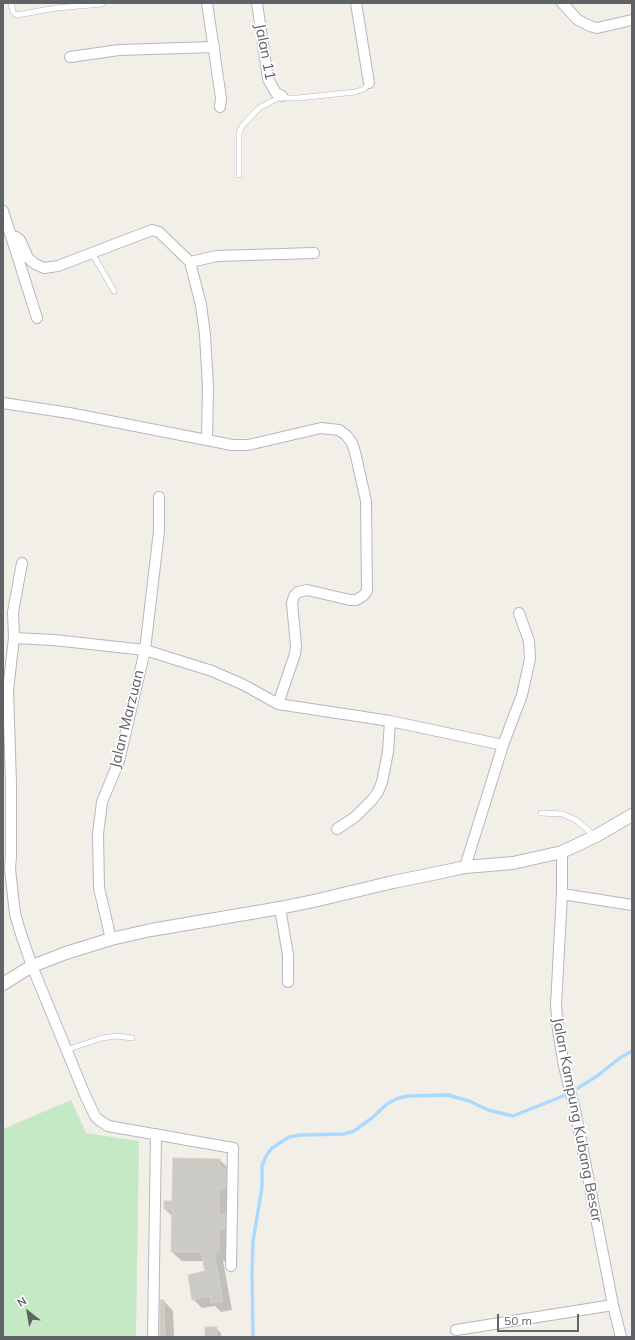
<!DOCTYPE html>
<html>
<head>
<meta charset="utf-8">
<style>
  body { margin:0 }
  #map { position:relative; width:635px; height:1340px; overflow:hidden; background:#f1efe8; font-family:Mulish,sans-serif }
  canvas { display:block }
  .frame { position:absolute; inset:0; border:4px solid #5f6368; pointer-events:none }
  .north { position:absolute; left:8px; top:1292px; width:40px; height:40px; -webkit-text-stroke:3px #fff; paint-order:stroke; rotate:329deg; font-size:11px; font-weight:700; line-height:16px; text-align:center; color:#5f6368 }
  .north::after { content:''; display:block; margin:auto; width:14px; height:18px; background:#5f6368; clip-path:polygon(50% 0,100% 100%,50% 72%,0 100%) }
  .scale { position:absolute; left:497px; top:1314px; width:82px; height:18px; box-sizing:border-box; border:2px solid #5f6368; border-top:0; padding-left:5px; font-size:12px; line-height:14px; white-space:nowrap; color:#5f6368; -webkit-text-stroke:3px #fff; paint-order:stroke }
</style>
</head>
<body>
<div id="map">
<canvas width="635" height="1340"></canvas>
<div class="frame"></div>
<div class="north">N</div>
<div class="scale">50 m</div>
</div>
<script>
const ctx = document.querySelector('canvas').getContext('2d');
ctx.lineJoin = 'round';
function fillPath(path, color) {
  ctx.fillStyle = color;
  ctx.fill(path, 'evenodd');
}
function toPath(rows) {
  const path = new Path2D();
  for (const r of rows) {
    path.moveTo(r[0], r[1]);
    for (let i = 2; i < r.length; i += 2) path.lineTo(r[i], r[i + 1]);
  }
  return path;
}
function strokePath(path, color, width, dash) {
  ctx.strokeStyle = color;
  ctx.lineWidth = width;
  ctx.lineCap = dash ? 'butt' : 'round';
  ctx.setLineDash(dash || []);
  ctx.stroke(path);
}
function write(font, color, halo, rows, align = 'center') {
  ctx.font = font + ' Mulish,sans-serif';
  ctx.lineWidth = 3.5;
  ctx.setLineDash([]);
  ctx.textBaseline = 'middle';
  ctx.strokeStyle = halo;
  ctx.fillStyle = color;
  for (const [text, x, y, turn = 0] of rows) {
    ctx.save();
    ctx.translate(x, y);
    ctx.rotate((+turn || 0) * Math.PI / 180);
    ctx.textAlign = isNaN(turn) ? turn : align;
    if (halo) ctx.strokeText(text, 0, 0);
    ctx.fillText(text, 0, 0);
    ctx.restore();
  }
}
fillPath(toPath([
  [71,1100,86,1133,139,1141,136,1337,3,1337,3,1129]
]), '#c5e8c5');
fillPath(toPath([
  [220,1160,229,1169,228,1261,223,1261,232,1310,221,1312,215,1306,202,1308,193,1299,206,1272,204,1261,182,1261,172,1252,173,1217,165,1209],
  [164,1301,173,1311,174,1337,161,1337],
  [216,1328,221,1333,221,1337,206,1337]
]), '#0003');
strokePath(toPath([
  [578,1088,597,1076,621,1057,632,1051],
  [253,1337,252,1272,253,1241,262,1187,262,1166,266,1156,272,1148,289,1137,300,1135,343,1134,354,1131,372,1118,387,1104,396,1099,407,1096,448,1095,469,1101,488,1110,513,1116,563,1096]
]), '#aadaff', 3.5);
const building = toPath([
  [173,1158,220,1159,220,1168,226,1168,226,1188,219,1188,219,1214,225,1214,225,1229,219,1229,219,1252,214,1252,223,1301,211,1303,210,1296,192,1300,188,1275,205,1271,201,1252,171,1252,172,1209,164,1209,164,1201,172,1201,173,1158],
  [160,1300,164,1300,165,1337,160,1337,160,1300],
  [205,1327,217,1327,216,1337,205,1337,205,1327]
]);
fillPath(building, '#cccac5');
strokePath(building, '#d6d1c6', 1);
const service = toPath([
  [11,3,13,12,17,15,56,8,102,4,102,3],
  [239,175,239,133,242,126,259,108,282,96,287,98,298,98,355,92,364,89,369,83],
  [92,253,114,291],
  [541,813,563,814,576,820,595,836],
  [66,1050,102,1038,117,1036,132,1038]
]);
const minor = toPath([
  [207,3,221,98,220,107],
  [257,3,268,79,276,93,282,96],
  [356,3,369,83],
  [562,3,578,20,590,26,597,28,632,20],
  [70,57,119,50,214,47],
  [3,211,37,318],
  [11,236,16,237,20,240,28,258,35,264,44,268,58,266,152,230,159,232,190,262,201,305,205,335,208,387,207,439],
  [190,262,217,256,314,253],
  [3,403,69,413,232,445,248,445,321,428,339,430,346,435,352,443,355,452,366,501,367,591,363,596,356,600,350,600,307,590,298,592,294,596,292,603,296,646,295,654,278,704],
  [22,563,13,612,14,638,8,690,11,783,11,856,10,869,15,914,21,934,32,966,85,1095,95,1116,99,1120,108,1126,233,1148,231,1266],
  [14,638,54,640,145,650,212,671,244,685,278,704,390,721,503,745],
  [337,829,355,817,372,800,378,792,382,782,388,752,390,721],
  [562,852,562,894,556,1005,558,1030,564,1066,575,1110,613,1305,621,1337],
  [465,867,503,745,522,695,530,659,529,641,519,613],
  [562,894,632,905],
  [280,908,288,955,288,982],
  [111,939,99,888,98,834,102,802,119,761,145,650,159,531,159,497],
  [456,1330,613,1305],
  [153,1337,156,1134]
]);
const tertiary = toPath([
  [3,984,32,966,66,953,111,939,151,930,280,908,318,900,393,882,442,872,465,867,513,863,562,852,596,836,632,815]
]);
strokePath(service, '#b5b8bc', 6);
strokePath(minor, '#b5b8bc', 12);
strokePath(tertiary, '#b5b8bc', 14);
strokePath(service, '#fff', 5);
strokePath(minor, '#fff', 10);
strokePath(tertiary, '#fff', 12);
write('15px', '#5f6368', '#fff', [
  ["Jalan 11",265,52,79],
  ["Jalan Marzuan",127,719,-76],
  ["Jalan Kampung Kubang Besar",577,1120,79]
]);
</script>
</body>
</html>
